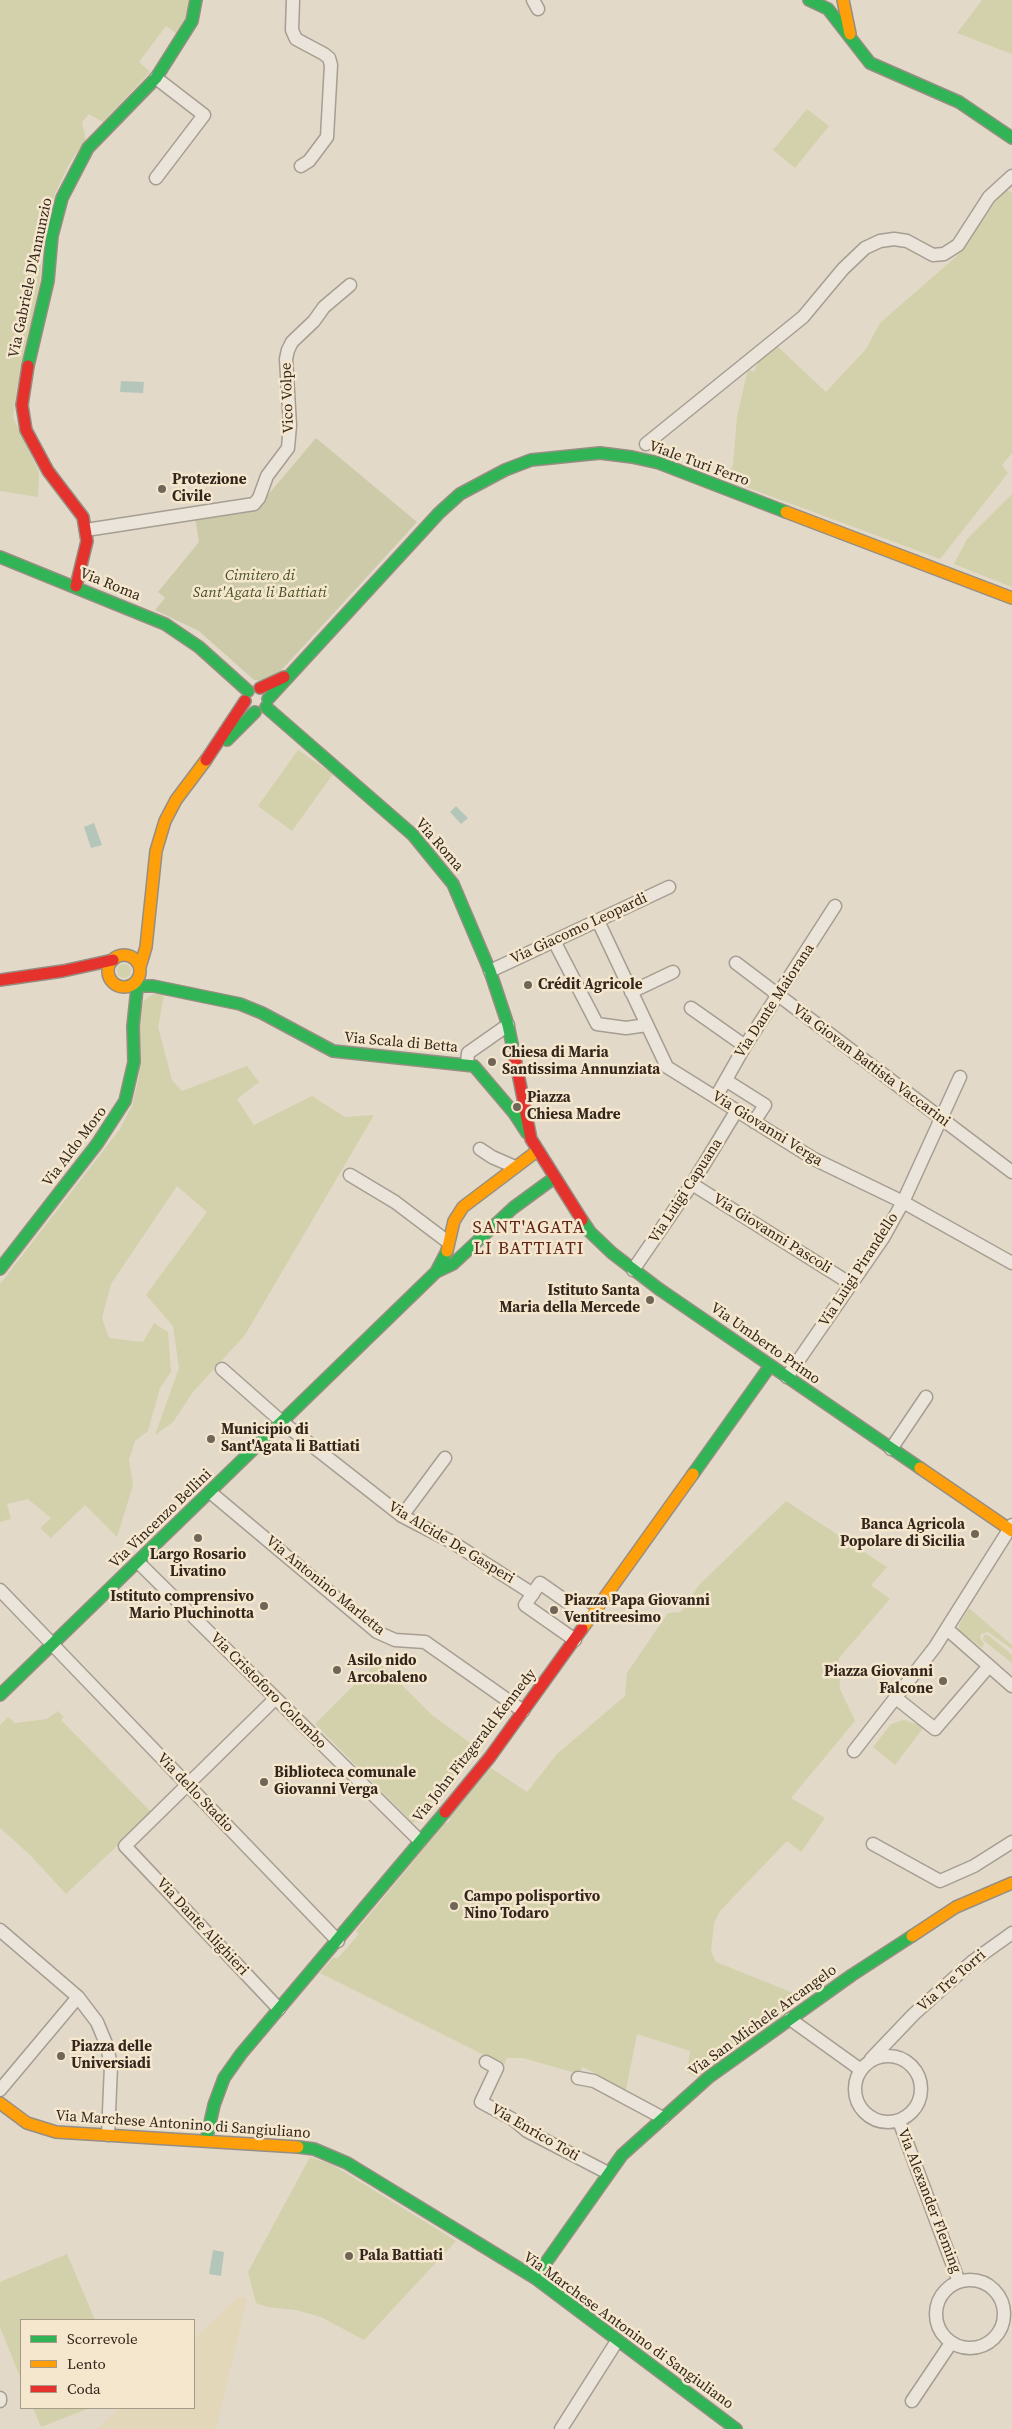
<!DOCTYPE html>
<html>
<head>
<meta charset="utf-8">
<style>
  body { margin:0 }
  #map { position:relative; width:1012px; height:2429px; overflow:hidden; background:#e2d9c8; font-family:"Source Serif 4",serif }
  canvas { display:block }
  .legend { position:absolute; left:20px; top:2319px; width:175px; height:90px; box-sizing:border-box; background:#f4e7cd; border:1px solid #a79a86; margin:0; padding:6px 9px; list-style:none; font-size:15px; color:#34261c }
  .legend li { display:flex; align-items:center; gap:10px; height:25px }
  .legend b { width:25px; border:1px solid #a79a86 }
</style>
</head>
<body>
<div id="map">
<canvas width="1012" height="2429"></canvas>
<ul class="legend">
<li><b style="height:6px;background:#30b455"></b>Scorrevole</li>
<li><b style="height:6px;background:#ff9f0a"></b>Lento</li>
<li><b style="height:6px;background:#e5322d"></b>Coda</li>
</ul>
</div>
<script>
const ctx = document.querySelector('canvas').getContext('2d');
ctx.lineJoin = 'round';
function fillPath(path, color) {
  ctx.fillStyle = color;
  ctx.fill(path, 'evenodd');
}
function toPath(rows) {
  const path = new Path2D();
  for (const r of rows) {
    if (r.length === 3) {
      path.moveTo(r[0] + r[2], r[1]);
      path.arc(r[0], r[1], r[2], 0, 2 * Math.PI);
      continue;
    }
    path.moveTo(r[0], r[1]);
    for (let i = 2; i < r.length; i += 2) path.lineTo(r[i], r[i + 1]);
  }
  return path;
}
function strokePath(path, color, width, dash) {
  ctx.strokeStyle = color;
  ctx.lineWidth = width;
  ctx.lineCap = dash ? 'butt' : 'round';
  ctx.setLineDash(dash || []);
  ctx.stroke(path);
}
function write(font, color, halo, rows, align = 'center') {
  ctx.font = font + ' "Source Serif 4",serif';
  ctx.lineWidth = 5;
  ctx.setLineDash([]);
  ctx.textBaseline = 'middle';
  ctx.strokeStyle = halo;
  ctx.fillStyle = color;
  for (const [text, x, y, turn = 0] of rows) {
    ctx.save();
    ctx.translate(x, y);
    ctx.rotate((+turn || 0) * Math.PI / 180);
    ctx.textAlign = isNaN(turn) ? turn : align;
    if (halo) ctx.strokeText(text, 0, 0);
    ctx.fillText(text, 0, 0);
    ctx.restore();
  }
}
fillPath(toPath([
  [239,2297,247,2299,216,2429,97,2429,120,2408,194,2408,194,2339]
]), '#e2d7b9');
fillPath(toPath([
  [0,0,189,0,189,12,176,33,166,26,139,62,150,72,103,122,89,114,82,122,86,140,69,164,53,198,42,241,40,283,17,388,13,417,39,472,38,497,0,491],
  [982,0,1012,0,1012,54,957,33],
  [807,109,829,126,795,168,773,150],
  [1005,188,1012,193,1012,453,1002,465,1008,473,940,559,727,480,733,465,737,417,748,369,754,372,758,362,777,346,826,392,866,349,880,323,957,256],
  [1012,494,1012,587,954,564,967,539],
  [298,750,333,774,292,831,258,806],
  [124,971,7],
  [153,994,164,995,158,1027,172,1080,182,1091,247,1066,259,1082,237,1099,254,1125,312,1096,345,1117,374,1115,245,1335,193,1392,173,1422,155,1435,179,1368,173,1326,146,1295,207,1212,177,1186,111,1284,102,1318,109,1338,143,1342,154,1323,168,1332,171,1372,160,1388,148,1431,135,1441,129,1460,133,1485,117,1537,85,1505,51,1538,40,1528,51,1518,28,1499,7,1504,11,1519,0,1522,0,1284,120,1129,132,1106,139,1076,140,1008,145,1000],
  [786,1501,887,1567,871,1585,890,1599,839,1658,840,1689,855,1721,791,1798,825,1818,801,1852,787,1841,720,1911,714,1923,711,1951,716,1962,796,1994,801,1999,792,2009,698,2078,687,2072,690,2051,637,2034,626,2090,583,2067,579,2074,523,2058,507,2058,504,2065,320,1973,333,1958,338,1958,359,1934,356,1931,445,1823,449,1822,450,1816,491,1768,527,1792,557,1754,625,1696,627,1673,668,1613,681,1612,699,1585],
  [969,1608,1012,1645,1012,1649,988,1632,981,1634,980,1638,984,1644,982,1648,959,1630,959,1625],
  [984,1635,988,1635,1012,1655,1012,1663,983,1640],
  [378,1661,432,1715,477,1748,413,1823,315,1724],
  [58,1711,64,1717,61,1720,152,1813,66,1894,30,1855,0,1828,0,1725,8,1717,15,1723,47,1719],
  [904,1720,924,1727,895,1765,873,1747,891,1724],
  [310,2157,333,2165,456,2241,364,2340,321,2317,296,2310,268,2307,256,2303,248,2272],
  [67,2254,95,2320,21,2320,21,2379,0,2327,0,2282],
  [33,2408,90,2408,41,2427]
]), '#d3d1ab');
fillPath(toPath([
  [316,438,417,522,277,675,262,681,254,680,199,631,155,610,165,598,158,592,199,542,195,518,256,509]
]), '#cdcaaa');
fillPath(toPath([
  [121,381,144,382,143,393,120,392],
  [456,806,468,818,461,824,450,812],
  [94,823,102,845,91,848,84,827],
  [213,2250,224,2252,221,2276,209,2274]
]), '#b4c6ba');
const street = toPath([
  [293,0,292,30,296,39,324,54,329,58,331,65,327,137,309,161,301,166],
  [533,0,538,9],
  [156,178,204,115,156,78],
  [646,444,803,317,843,269,865,248,880,241,894,239,907,241,933,255,944,254,958,245,989,197,1012,176],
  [86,530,254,504,259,498,267,476,288,448,290,425,286,359,288,350,292,342,314,321,324,307,350,285],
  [598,921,667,1067,814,1159,903,1202,1012,1263],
  [554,941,597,1024,626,1028,647,1025],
  [736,963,1012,1172],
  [490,971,669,887],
  [631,992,673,972],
  [691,1008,745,1046],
  [467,1064,468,1053,508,1025],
  [727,1081,765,1105,754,1122],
  [716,1097,745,1046,835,906],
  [480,1149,492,1157,515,1167],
  [350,1175,395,1202,448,1242],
  [692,1184,851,1284],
  [633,1270,692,1184,737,1110],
  [222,1369,282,1422,402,1516,452,1542,533,1594],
  [787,1377,883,1238,903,1202,960,1077],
  [891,1449,926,1397],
  [210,1492,377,1632,395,1640,425,1642,523,1711],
  [402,1516,445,1458],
  [138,1562,420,1841],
  [0,1590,338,1941],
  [947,1629,1012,1686],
  [575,1640,525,1605,540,1583,590,1618],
  [896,1698,935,1729,989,1666],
  [275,1699,125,1846,279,2009],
  [854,1751,935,1647,1012,1525],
  [873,1844,940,1881,974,1866,1012,1842],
  [0,1930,78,1997,97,2022,107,2046,111,2066,108,2135],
  [790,2019,861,2070],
  [888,2089,33],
  [871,2059,914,2014,973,1961,1012,1933],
  [486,2062,497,2068,481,2102,514,2120,527,2131,608,2173],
  [578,2078,594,2081,663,2118],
  [0,2090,78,1997],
  [899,2121,959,2282],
  [970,2314,34],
  [0,2398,0,2401],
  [912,2401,951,2343],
  [561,2429,617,2341]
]);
const fast = toPath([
  [809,0,828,9,870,63,959,102,1012,138],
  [28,366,48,281,52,236,62,198,88,148,156,78,192,21,196,0],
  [0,557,165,624,199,647,248,691],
  [268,699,439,513,460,494,505,470,531,460,600,453,632,457,659,463,786,512],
  [266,707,413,835,453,884,490,971,508,1025,515,1058],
  [227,740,255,712],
  [129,986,153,986,240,1004,262,1013,333,1051,474,1066,514,1113,527,1133],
  [582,1220,590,1232,612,1253,659,1289,920,1468],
  [0,1269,97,1144,125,1101,134,1062,133,1026,138,979],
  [436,1272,453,1264,513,1208,554,1178],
  [693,1474,770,1366],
  [0,1695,436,1272,447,1251],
  [206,2141,214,2105,224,2078,241,2054,445,1812],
  [298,2147,314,2149,347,2163,535,2278,736,2429],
  [535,2278,622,2155,709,2077,852,1975,912,1936]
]);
const slow = toPath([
  [843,0,850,34],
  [786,512,1012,598],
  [124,971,16],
  [140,967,146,947,156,851,165,821,176,800,206,760],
  [447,1251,454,1221,463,1207,537,1151],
  [920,1468,1012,1531],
  [582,1629,693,1474],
  [912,1936,956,1907,1012,1883],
  [0,2103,27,2123,56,2132,298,2147]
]);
const jam = toPath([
  [28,366,22,405,26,430,48,471,83,517,87,541,76,586],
  [260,688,284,677],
  [206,760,245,701],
  [0,980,63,971,113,960],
  [515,1058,531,1139,582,1220],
  [445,1812,490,1757,582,1629]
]);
strokePath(street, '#a69e92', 15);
strokePath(fast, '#968e82', 14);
strokePath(slow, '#968e82', 14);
strokePath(jam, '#968e82', 14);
strokePath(street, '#eae4db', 12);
strokePath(fast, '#30b455', 11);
strokePath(slow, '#ff9f0a', 11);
strokePath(jam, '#e5322d', 11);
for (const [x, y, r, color] of [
  [162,489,5,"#716558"],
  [528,985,5,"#716558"],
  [492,1062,5,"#716558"],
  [517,1107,5,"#716558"],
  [650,1300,5,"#716558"],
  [211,1439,5,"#716558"],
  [975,1534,5,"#716558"],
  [198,1538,5,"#716558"],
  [264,1606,5,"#716558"],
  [554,1610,5,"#716558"],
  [337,1670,5,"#716558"],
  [943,1681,5,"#716558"],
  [264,1782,5,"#716558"],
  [454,1906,5,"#716558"],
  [61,2056,5,"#716558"],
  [349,2256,5,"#716558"]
]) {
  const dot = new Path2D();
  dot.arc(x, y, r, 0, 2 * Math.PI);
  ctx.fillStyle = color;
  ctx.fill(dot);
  strokePath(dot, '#f4e7cd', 2);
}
write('15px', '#34261c', '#f4e7cd', [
  ["Via Gabriele D'Annunzio",31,278,-78],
  ["Vico Volpe",288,398,-92],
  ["Viale Turi Ferro",699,464,20],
  ["Via Roma",110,585,22],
  ["Via Roma",439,845,49],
  ["Via Giacomo Leopardi",579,929,-25],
  ["Via Dante Maiorana",775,1001,-57],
  ["Via Scala di Betta",401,1043,5],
  ["Via Giovan Battista Vaccarini",871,1066,37],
  ["Via Giovanni Verga",767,1129,32],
  ["Via Aldo Moro",75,1147,-53],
  ["Via Luigi Capuana",686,1191,-57],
  ["Via Giovanni Pascoli",772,1234,32],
  ["Via Luigi Pirandello",859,1270,-57],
  ["Via Umberto Primo",765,1344,35],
  ["Via Vincenzo Bellini",161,1519,-44],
  ["Via Alcide De Gasperi",451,1543,31],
  ["Via Antonino Marletta",325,1586,39],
  ["Via Cristoforo Colombo",268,1691,45],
  ["Via John Fitzgerald Kennedy",475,1746,-52],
  ["Via dello Stadio",195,1793,46],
  ["Via Dante Alighieri",202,1927,47],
  ["Via Tre Torri",952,1981,-41],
  ["Via San Michele Arcangelo",763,2021,-36],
  ["Via Marchese Antonino di Sangiuliano",183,2125,4],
  ["Via Enrico Toti",535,2133,30],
  ["Via Alexander Fleming",929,2201,69],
  ["Via Marchese Antonino di Sangiuliano",628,2331,36]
]);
write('bold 15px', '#34261c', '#f4e7cd', [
  ["Protezione",172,480],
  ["Civile",172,497],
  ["Crédit Agricole",538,985],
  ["Chiesa di Maria",502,1053],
  ["Santissima Annunziata",502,1070],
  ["Piazza",527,1098],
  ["Chiesa Madre",527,1115],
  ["Istituto Santa",640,1291,"right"],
  ["Maria della Mercede",640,1308,"right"],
  ["Municipio di",221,1430],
  ["Sant'Agata li Battiati",221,1447],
  ["Banca Agricola",965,1525,"right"],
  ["Popolare di Sicilia",965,1542,"right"],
  ["Largo Rosario",198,1555,"center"],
  ["Livatino",198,1572,"center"],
  ["Istituto comprensivo",254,1597,"right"],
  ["Mario Pluchinotta",254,1614,"right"],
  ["Piazza Papa Giovanni",564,1601],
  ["Ventitreesimo",564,1618],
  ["Asilo nido",347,1661],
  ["Arcobaleno",347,1678],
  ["Piazza Giovanni",933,1672,"right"],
  ["Falcone",933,1689,"right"],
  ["Biblioteca comunale",274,1773],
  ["Giovanni Verga",274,1790],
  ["Campo polisportivo",464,1897],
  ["Nino Todaro",464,1914],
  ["Piazza delle",71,2047],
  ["Universiadi",71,2064],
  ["Pala Battiati",359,2256]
], 'left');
write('italic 15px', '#475023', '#f4e7cd', [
  ["Cimitero di",260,576],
  ["Sant'Agata li Battiati",260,593]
]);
ctx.letterSpacing = '1px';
write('18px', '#60261c', '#f4e7cd', [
  ["SANT'AGATA",529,1228],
  ["LI BATTIATI",529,1249]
]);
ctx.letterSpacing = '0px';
</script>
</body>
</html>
